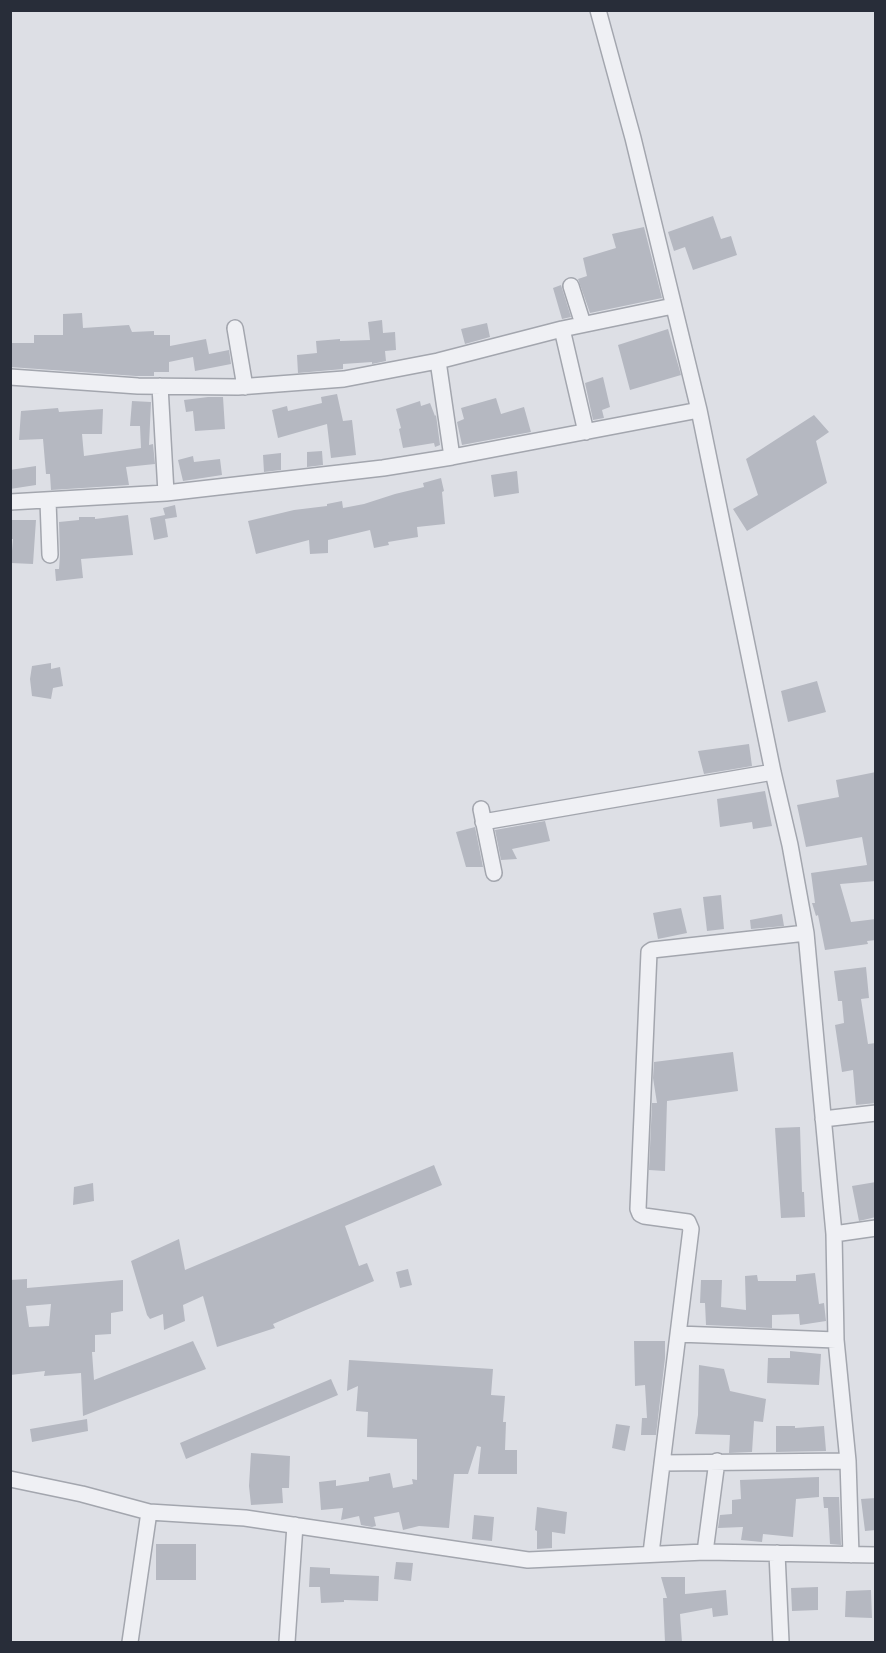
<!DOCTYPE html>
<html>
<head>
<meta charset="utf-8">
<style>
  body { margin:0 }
  #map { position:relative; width:886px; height:1653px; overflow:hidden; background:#dddfe5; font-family:Arial,sans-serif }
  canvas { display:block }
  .frame { position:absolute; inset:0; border:12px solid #282d39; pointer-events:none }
</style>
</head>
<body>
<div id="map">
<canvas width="886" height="1653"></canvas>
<div class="frame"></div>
</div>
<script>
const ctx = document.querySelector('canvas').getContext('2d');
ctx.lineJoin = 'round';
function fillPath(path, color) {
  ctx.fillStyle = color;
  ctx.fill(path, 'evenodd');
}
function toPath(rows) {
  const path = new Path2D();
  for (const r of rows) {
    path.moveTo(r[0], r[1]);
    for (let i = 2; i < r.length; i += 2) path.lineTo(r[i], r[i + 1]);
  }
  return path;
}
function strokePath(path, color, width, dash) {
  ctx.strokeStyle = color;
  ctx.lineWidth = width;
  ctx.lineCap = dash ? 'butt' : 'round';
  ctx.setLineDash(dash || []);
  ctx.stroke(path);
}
fillPath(toPath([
  [713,216,721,239,731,236,737,255,693,270,685,247,674,251,668,232],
  [644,227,662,298,590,313,578,279,587,276,583,258,616,248,612,234],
  [561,285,571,317,562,319,553,288],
  [82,313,83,328,129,325,132,332,154,331,154,335,170,335,170,346,206,339,209,354,229,350,231,364,195,371,193,357,169,362,169,372,154,372,154,376,136,376,10,367,10,343,34,343,34,335,63,335,63,314],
  [382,320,383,333,395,332,396,350,385,351,386,361,372,364,372,362,343,364,343,369,298,373,297,355,317,353,316,341,340,339,340,341,370,340,368,322],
  [487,323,490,337,465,344,461,329],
  [668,329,681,375,630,390,618,345],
  [603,377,610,407,602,410,604,418,593,420,585,383],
  [337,394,343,421,352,420,356,455,331,458,327,424,278,438,272,410,287,406,288,411,322,403,321,397],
  [208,397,223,397,225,429,195,431,193,411,186,412,184,400],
  [496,398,501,414,524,407,531,432,462,445,457,422,464,419,461,408],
  [132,401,151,402,149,445,153,444,155,464,126,467,129,485,51,490,50,474,46,474,43,439,19,440,21,411,58,408,59,412,103,409,102,434,82,434,84,456,141,448,140,426,130,426],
  [420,401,421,406,430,403,435,416,436,415,440,445,435,447,434,443,403,448,399,429,401,428,396,409],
  [814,415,829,432,816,441,827,483,747,531,733,509,758,495,746,459],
  [322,451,323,465,307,467,307,452],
  [281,453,281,470,264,472,263,455],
  [193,456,194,462,220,459,222,475,183,481,178,460],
  [36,466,36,485,10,489,10,470],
  [517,471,519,493,494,497,491,475],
  [441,478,444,491,442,492,445,524,417,527,418,537,388,542,389,545,374,548,370,530,328,540,328,553,310,554,309,540,256,554,248,521,294,510,327,506,327,504,342,501,343,508,364,504,395,494,424,487,423,483],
  [175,505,177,517,165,519,168,537,154,540,150,518,165,515,163,508],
  [128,515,133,555,81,559,83,578,56,581,55,569,59,569,60,555,59,522,79,520,79,517,95,517,95,519],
  [10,520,36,520,33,564,11,563,13,539,10,539],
  [51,663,51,669,60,667,63,686,53,688,51,699,32,696,30,679,32,666],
  [817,681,826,712,788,722,781,691],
  [749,744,752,766,704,774,698,751],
  [876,772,876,881,840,884,851,922,876,919,876,940,867,941,868,944,825,950,818,915,816,916,812,903,815,903,811,873,867,865,862,837,806,847,797,805,839,797,836,780],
  [765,791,772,826,753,829,752,822,720,827,717,799],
  [545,821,550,841,512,849,517,859,501,860,495,830],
  [475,827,483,867,466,867,456,832],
  [721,895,724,929,707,931,703,897],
  [681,908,687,933,658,939,653,913],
  [782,914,784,926,751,929,750,920],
  [866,967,869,998,861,999,868,1044,876,1043,876,1103,856,1105,853,1070,842,1072,835,1025,844,1023,842,1001,838,1001,834,971],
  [733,1052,738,1091,667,1101,665,1171,649,1170,652,1103,657,1103,653,1078,654,1062],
  [800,1127,802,1192,804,1192,805,1217,781,1218,775,1128],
  [434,1165,442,1185,345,1226,359,1266,367,1263,374,1281,273,1324,275,1328,217,1347,203,1296,183,1305,185,1321,164,1330,163,1314,150,1319,147,1315,131,1261,179,1239,185,1270],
  [876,1182,876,1217,859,1221,852,1186],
  [93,1183,94,1201,73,1205,74,1187],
  [408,1269,412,1285,400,1288,396,1272],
  [815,1273,819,1304,824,1303,826,1321,800,1325,799,1314,772,1315,772,1328,706,1325,705,1303,700,1303,701,1280,722,1280,721,1307,746,1310,745,1276,757,1275,758,1281,796,1281,796,1275],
  [27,1279,27,1288,123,1280,123,1311,111,1313,111,1334,95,1335,95,1352,92,1352,94,1380,193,1341,206,1369,83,1416,81,1373,44,1376,45,1371,10,1375,10,1280],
  [51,1304,49,1326,29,1327,26,1306],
  [634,1341,665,1341,665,1358,656,1435,641,1435,642,1418,647,1418,645,1385,635,1386],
  [790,1351,821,1354,819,1385,767,1383,768,1358,790,1358],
  [349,1360,493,1369,491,1395,505,1396,503,1422,506,1422,505,1450,517,1450,517,1474,478,1474,481,1447,477,1446,468,1474,454,1474,449,1528,419,1526,403,1530,399,1512,374,1517,376,1526,372,1527,361,1525,359,1516,341,1520,343,1508,321,1510,319,1482,336,1480,336,1486,369,1481,369,1477,390,1473,393,1488,413,1484,412,1479,417,1480,417,1439,367,1437,368,1412,356,1411,358,1386,347,1391],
  [699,1365,724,1369,730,1391,766,1399,763,1422,754,1421,752,1452,729,1453,730,1435,695,1434,698,1415],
  [331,1379,338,1395,186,1459,180,1443],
  [87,1419,88,1431,32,1442,30,1429],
  [616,1424,630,1426,625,1451,612,1448],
  [776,1426,795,1426,795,1428,824,1426,826,1451,776,1452],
  [251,1453,290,1456,289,1488,282,1488,283,1503,251,1505,249,1486],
  [819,1477,819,1497,796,1499,793,1537,763,1534,762,1542,741,1540,743,1527,718,1528,720,1515,732,1514,732,1500,741,1499,740,1480],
  [823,1497,839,1497,841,1545,830,1544,828,1508,824,1508],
  [876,1498,876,1530,865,1531,861,1499],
  [537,1507,567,1512,565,1534,552,1532,552,1548,537,1549,537,1531,535,1530],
  [474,1515,494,1517,492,1541,472,1539],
  [156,1544,196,1544,196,1580,156,1580],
  [396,1562,413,1563,411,1581,394,1579],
  [310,1567,330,1568,330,1574,379,1576,378,1601,344,1600,344,1602,321,1603,320,1587,309,1587],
  [661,1577,685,1577,685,1594,726,1590,728,1615,713,1617,712,1608,680,1614,682,1642,665,1642,663,1598,667,1598],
  [818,1587,818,1610,792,1611,791,1588],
  [871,1590,872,1618,845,1617,846,1591]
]), '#b5b8c1');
const minor = toPath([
  [598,10,633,138,699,410,773,772,790,845,806,933,834,1234,836,1340,848,1461,851,1555],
  [571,286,583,324],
  [235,328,245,387],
  [562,329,586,432],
  [438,361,452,457],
  [10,377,138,386,238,387,344,379,438,361,562,329,673,306],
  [160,386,166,493],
  [48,501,50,555],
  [10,502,166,493,383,468,452,457,699,410],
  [481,809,494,873],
  [483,822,773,772],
  [823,1119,876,1113],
  [834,1234,876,1228],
  [678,1334,836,1340],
  [662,1463,848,1461],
  [10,1479,82,1494,149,1512,245,1518,528,1560,705,1552,876,1555],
  [705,1552,717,1461],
  [651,1553,691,1229,688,1222,644,1216,640,1214,638,1209,649,952,652,950,806,933],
  [777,1553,781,1642],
  [130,1642,149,1512],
  [287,1642,295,1525]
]);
strokePath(minor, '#a3a6ae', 18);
strokePath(minor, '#eff0f4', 15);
</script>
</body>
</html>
